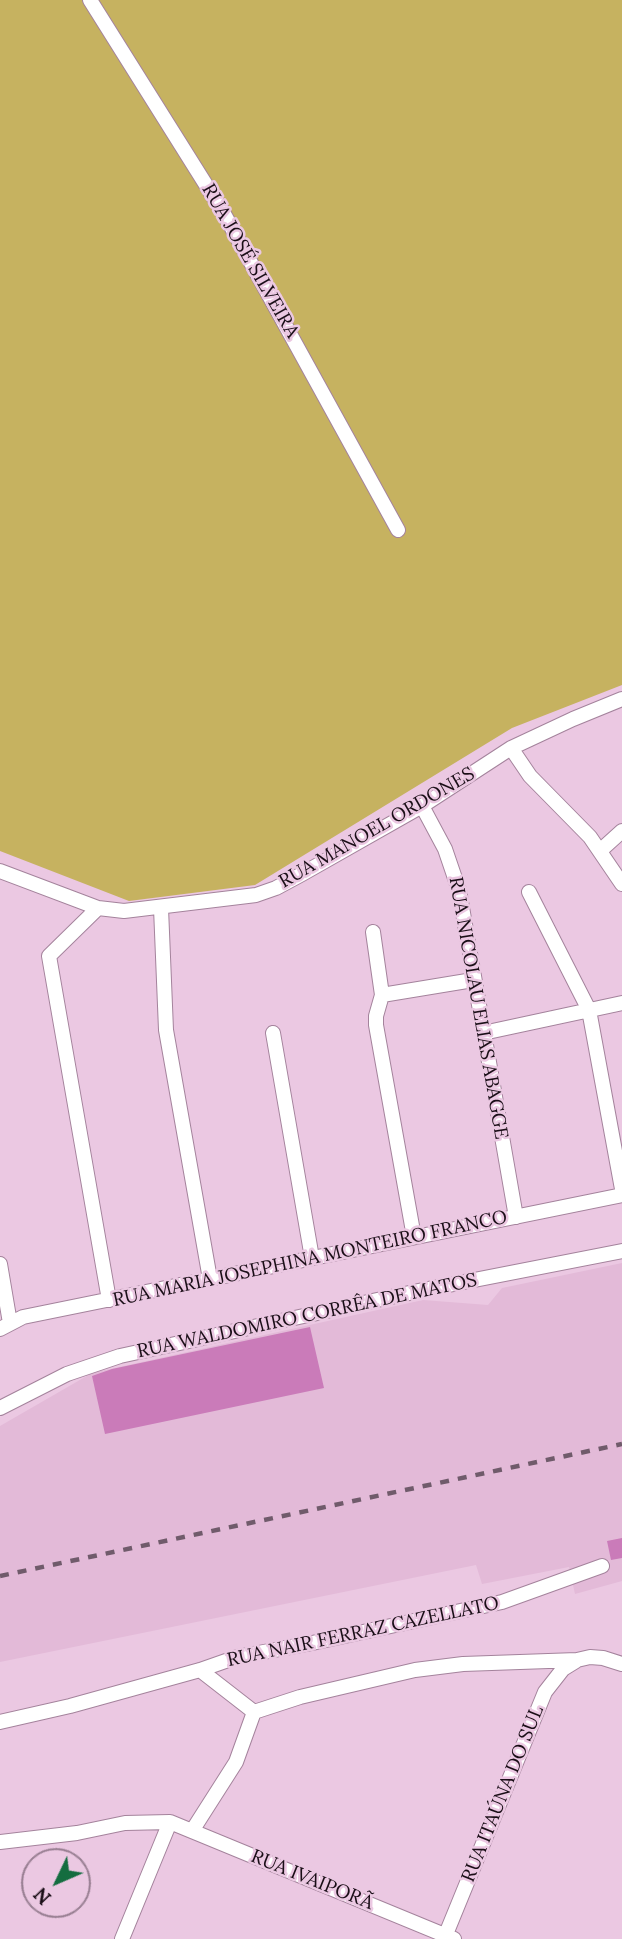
<!DOCTYPE html>
<html>
<head>
<meta charset="utf-8">
<style>
  body { margin:0 }
  #map { position:relative; width:622px; height:1939px; overflow:hidden; background:#ebc8e2; font-family:Lora,serif }
  canvas { display:block }
  .north { position:absolute; left:21px; top:1848px; width:70px; height:70px; box-sizing:border-box; background:#ebc8e2; border:2px solid #977e91; border-radius:50%; rotate:226deg; font-size:19px; font-weight:700; line-height:28px; text-align:center; color:#1a0e17 }
  .north::after { content:''; display:block; margin:auto; width:24px; height:32px; background:#146d40; clip-path:polygon(50% 0,100% 100%,50% 72%,0 100%) }
</style>
</head>
<body>
<div id="map">
<canvas width="622" height="1939"></canvas>
<div class="north">N</div>
</div>
<script>
const ctx = document.querySelector('canvas').getContext('2d');
ctx.lineJoin = 'round';
function fillPath(path, color) {
  ctx.fillStyle = color;
  ctx.fill(path, 'evenodd');
}
function toPath(rows) {
  const path = new Path2D();
  for (const r of rows) {
    path.moveTo(r[0], r[1]);
    for (let i = 2; i < r.length; i += 2) path.lineTo(r[i], r[i + 1]);
  }
  return path;
}
function strokePath(path, color, width, dash) {
  ctx.strokeStyle = color;
  ctx.lineWidth = width;
  ctx.lineCap = dash ? 'butt' : 'round';
  ctx.setLineDash(dash || []);
  ctx.stroke(path);
}
function write(font, color, halo, rows, align = 'center') {
  ctx.font = font + ' Lora,serif';
  ctx.lineWidth = 5;
  ctx.setLineDash([]);
  ctx.textBaseline = 'middle';
  ctx.strokeStyle = halo;
  ctx.fillStyle = color;
  for (const [text, x, y, turn = 0] of rows) {
    ctx.save();
    ctx.translate(x, y);
    ctx.rotate((+turn || 0) * Math.PI / 180);
    ctx.textAlign = isNaN(turn) ? turn : align;
    if (halo) ctx.strokeText(text, 0, 0);
    ctx.fillText(text, 0, 0);
    ctx.restore();
  }
}
fillPath(toPath([
  [622,1263,622,1581,575,1594,569,1567,482,1584,476,1565,0,1662,0,1426,92,1373,423,1300,488,1305,502,1288]
]), '#e3bad8');
fillPath(toPath([
  [0,0,622,0,622,685,512,728,255,885,129,901,0,851]
]), '#c6b260');
fillPath(toPath([
  [310,1327,324,1388,105,1434,92,1376,112,1369],
  [622,1538,622,1558,611,1560,607,1541]
]), '#ca7bb9');
const minor = toPath([
  [90,0,223,212,398,530],
  [511,748,530,776,590,837,622,884],
  [422,806,445,849,459,890,516,1217],
  [601,850,622,831],
  [0,871,98,908,124,911,256,895,276,888,302,874,422,806,511,748,573,719,622,699],
  [529,892,589,1010,622,1189],
  [98,908,49,956,109,1300],
  [161,908,166,1030,210,1279],
  [373,932,382,995,376,1016,376,1025,414,1237],
  [382,995,473,980],
  [273,1033,312,1258],
  [483,1033,622,1003],
  [0,1264,10,1323],
  [0,1329,23,1317,622,1195],
  [0,1408,67,1374,120,1356,423,1290,622,1251],
  [254,1712,300,1697,415,1670,463,1664,577,1660,590,1657,603,1658,622,1664],
  [0,1722,70,1706,200,1670,237,1657,312,1643,502,1602,602,1566],
  [192,1831,236,1762,254,1712,200,1670],
  [0,1842,77,1833,125,1823,170,1822,454,1939],
  [122,1939,170,1822],
  [444,1939,545,1692,563,1669,576,1661]
]);
strokePath(minor, '#a4839c', 16);
strokePath(minor, '#fff', 14);
strokePath(toPath([
  [0,1576,622,1444]
]), '#705b6b', 4.5, [9, 9]);
write('19px', '#1a0e17', '#ebc8e2', [
  ["RUA JOSÉ SILVEIRA",250,261,60],
  ["RUA MANOEL ORDONES",377,828,-30],
  ["RUA NICOLAU ELIAS ABAGGE",478,1008,80],
  ["RUA MARIA JOSEPHINA MONTEIRO FRANCO",310,1259,-12],
  ["RUA WALDOMIRO CORRÊA DE MATOS",307,1316,-12],
  ["RUA NAIR FERRAZ CAZELLATO",363,1632,-12],
  ["RUA ITAÚNA DO SUL",503,1794,-68],
  ["RUA IVAIPORÃ",312,1880,22]
]);
</script>
</body>
</html>
